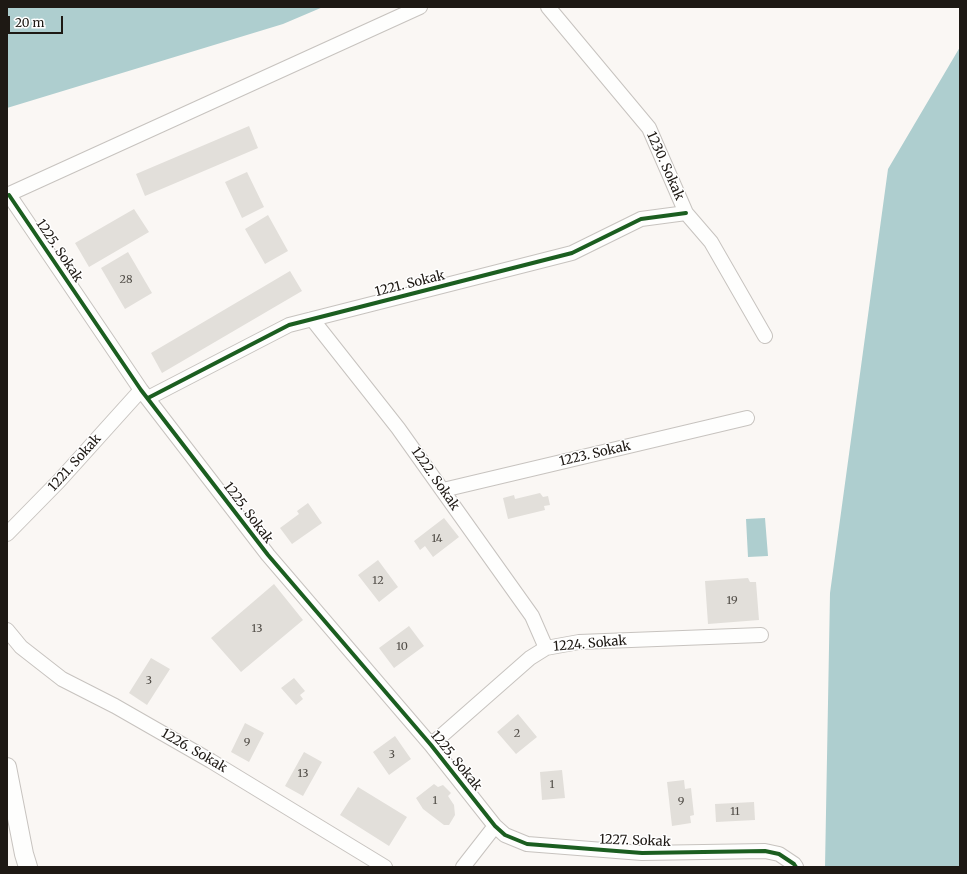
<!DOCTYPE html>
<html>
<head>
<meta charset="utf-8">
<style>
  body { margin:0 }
  #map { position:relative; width:967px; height:874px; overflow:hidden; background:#faf7f4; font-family:Merriweather,serif }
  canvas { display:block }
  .frame { position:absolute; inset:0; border:8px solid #1e1914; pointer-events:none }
  .scale { position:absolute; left:8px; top:16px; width:55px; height:18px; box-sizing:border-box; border:2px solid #1e1914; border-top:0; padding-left:5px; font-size:12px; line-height:14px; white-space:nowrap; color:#1e1914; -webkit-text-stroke:3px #fff; paint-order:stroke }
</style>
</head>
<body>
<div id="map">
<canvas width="967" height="874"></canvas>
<div class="frame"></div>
<div class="scale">20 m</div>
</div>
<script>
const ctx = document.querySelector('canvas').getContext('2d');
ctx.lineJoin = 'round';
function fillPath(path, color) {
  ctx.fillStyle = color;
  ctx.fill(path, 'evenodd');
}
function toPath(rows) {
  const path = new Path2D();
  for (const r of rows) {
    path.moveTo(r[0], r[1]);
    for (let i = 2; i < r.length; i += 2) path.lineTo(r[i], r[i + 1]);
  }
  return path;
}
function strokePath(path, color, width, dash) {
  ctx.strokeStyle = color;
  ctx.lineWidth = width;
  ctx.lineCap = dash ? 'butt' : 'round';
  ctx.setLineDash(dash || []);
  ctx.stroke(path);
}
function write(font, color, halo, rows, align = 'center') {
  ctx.font = font + ' Merriweather,serif';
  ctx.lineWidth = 3;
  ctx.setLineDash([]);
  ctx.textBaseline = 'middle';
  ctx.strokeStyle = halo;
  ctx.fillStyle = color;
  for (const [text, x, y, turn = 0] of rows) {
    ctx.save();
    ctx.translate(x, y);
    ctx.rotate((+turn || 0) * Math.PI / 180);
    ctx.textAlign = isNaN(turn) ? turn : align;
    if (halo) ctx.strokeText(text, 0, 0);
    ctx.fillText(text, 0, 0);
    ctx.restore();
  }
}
fillPath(toPath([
  [7,7,323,7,283,24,7,108],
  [960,47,960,867,825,867,830,593,888,169],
  [765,518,768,556,748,557,746,519]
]), '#aececf');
fillPath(toPath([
  [249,126,258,148,145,196,136,174],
  [247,172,264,207,242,218,225,182],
  [134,209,149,232,89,267,75,243],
  [268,215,288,251,265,264,245,229],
  [128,252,152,293,125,309,101,268],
  [290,271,302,291,162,373,151,353],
  [540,493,543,497,548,496,550,505,544,506,545,510,508,519,503,498,514,495,515,499],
  [308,503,322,523,292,544,280,528,299,514,297,511],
  [444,518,459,537,433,557,425,546,420,550,414,541],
  [378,560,398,587,379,602,358,575],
  [748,578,750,582,756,582,759,620,708,624,705,581],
  [274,584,303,620,241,672,211,638],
  [409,626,424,646,394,668,379,648],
  [151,658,170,669,147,705,129,693],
  [294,678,305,691,300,695,303,699,296,705,281,688],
  [518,714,537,737,516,754,497,732],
  [245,723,264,733,249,762,231,752],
  [395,736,411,759,389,775,373,752],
  [304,752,322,762,303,796,285,786],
  [562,770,565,798,542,800,540,772],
  [684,780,685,789,691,788,694,815,690,816,691,823,672,826,667,782],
  [434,784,438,787,443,785,451,793,448,796,454,805,455,815,449,825,444,825,423,809,416,798],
  [358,787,407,817,389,846,340,815],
  [754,802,755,820,716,822,715,804]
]), '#e2dfda');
const minor = toPath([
  [548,7,649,128,686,213,711,242,765,336],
  [7,195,420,7],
  [9,195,141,390,268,555,431,745,495,826,505,835,527,844,642,853,765,851,779,854,794,864,796,867],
  [312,319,398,428,532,616,546,648],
  [148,398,289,325,572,253,641,219,686,213],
  [443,490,747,418],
  [7,534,59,481,141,390],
  [7,630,21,647,62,679,115,706,211,761,385,867],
  [431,745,530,658,546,648,579,642,761,635],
  [463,867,495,826]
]);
const tertiary = toPath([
  [7,767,24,854,28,867]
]);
strokePath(minor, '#c7c3bf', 16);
strokePath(tertiary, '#c7c3bf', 20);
strokePath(minor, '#fefefd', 14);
strokePath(tertiary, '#fefefd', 18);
strokePath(toPath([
  [9,195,141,390,268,555,431,745,495,826,505,835,527,844,642,853,765,851,779,854,794,864,796,867],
  [148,398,289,325,572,253,641,219,686,213]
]), '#1b5e20', 4);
write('11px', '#504c46', null, [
  ["28",126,280],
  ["14",437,539],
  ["12",378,581],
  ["19",732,601],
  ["13",257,629],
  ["10",402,647],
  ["3",149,681],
  ["2",517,734],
  ["9",247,743],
  ["3",392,755],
  ["13",303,774],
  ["1",552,785],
  ["1",435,801],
  ["9",681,802],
  ["11",735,812]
]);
write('13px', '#1e1914', '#fff', [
  ["1230. Sokak",665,166,66],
  ["1225. Sokak",59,251,56],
  ["1221. Sokak",410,284,-14],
  ["1223. Sokak",595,454,-13],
  ["1221. Sokak",75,463,-48],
  ["1222. Sokak",435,479,55],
  ["1225. Sokak",248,513,53],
  ["1224. Sokak",590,644,-5],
  ["1226. Sokak",194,751,30],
  ["1225. Sokak",456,761,51],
  ["1227. Sokak",635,841,2]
]);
</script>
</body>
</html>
